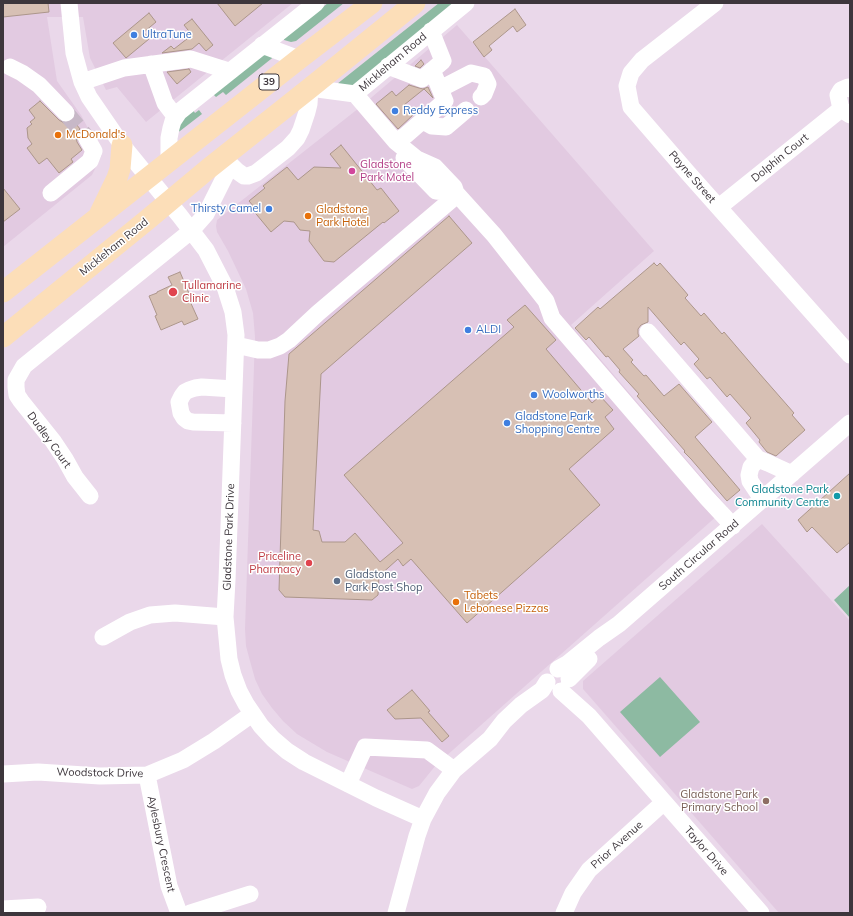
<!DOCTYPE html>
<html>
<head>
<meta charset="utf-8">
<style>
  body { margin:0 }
  #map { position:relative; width:853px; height:916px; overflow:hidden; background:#ead8ea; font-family:Mulish,sans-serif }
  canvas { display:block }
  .frame { position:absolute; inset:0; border:4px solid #3d363c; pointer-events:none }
</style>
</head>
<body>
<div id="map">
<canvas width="853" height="916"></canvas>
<div class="frame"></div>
</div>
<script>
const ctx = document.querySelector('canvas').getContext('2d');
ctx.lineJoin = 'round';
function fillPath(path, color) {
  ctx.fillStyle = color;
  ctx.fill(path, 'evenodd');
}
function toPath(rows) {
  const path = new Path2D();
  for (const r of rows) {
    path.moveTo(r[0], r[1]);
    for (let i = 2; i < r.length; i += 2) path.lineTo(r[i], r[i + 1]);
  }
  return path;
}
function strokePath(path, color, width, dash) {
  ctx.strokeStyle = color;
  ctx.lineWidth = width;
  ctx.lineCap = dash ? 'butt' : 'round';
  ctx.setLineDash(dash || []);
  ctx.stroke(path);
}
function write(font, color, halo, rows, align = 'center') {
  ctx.font = font + ' Mulish,sans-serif';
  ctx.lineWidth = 3;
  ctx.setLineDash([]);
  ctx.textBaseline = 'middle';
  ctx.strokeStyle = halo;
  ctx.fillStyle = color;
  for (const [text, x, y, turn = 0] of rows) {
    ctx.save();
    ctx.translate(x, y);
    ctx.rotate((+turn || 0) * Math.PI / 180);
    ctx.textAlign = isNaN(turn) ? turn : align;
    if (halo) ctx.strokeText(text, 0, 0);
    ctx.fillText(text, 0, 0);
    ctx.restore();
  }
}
fillPath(toPath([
  [3,3,293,3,226,57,146,122,117,87,106,90,90,58,83,17,47,17,57,81,81,115,102,155,92,175,3,247],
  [457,25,654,251,571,325,727,507,436,765,419,786,412,789,327,752,297,734,283,721,272,708,262,694,255,679,250,661,246,646,245,629,255,337,253,313,246,289,228,251,217,232,216,226,217,220,359,108],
  [762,524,850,621,850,913,779,913,583,689,583,681]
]), '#e2cae1');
fillPath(toPath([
  [328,3,344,3,296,41,291,42,284,40,284,38],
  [439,3,457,3,357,84,349,87,337,84],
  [266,53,276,55,226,95,223,92,216,97,213,94],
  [193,110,195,113,199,110,202,114,180,131,178,132,180,122],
  [850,585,850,618,834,600],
  [660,677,700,722,660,757,620,712]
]), '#8dbaa2');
const building = toPath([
  [3,3,48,3,49,12,3,17,3,3],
  [217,3,263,3,235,26,217,3],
  [515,9,526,25,517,32,513,26,489,46,492,50,484,57,473,42,515,9],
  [149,13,156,22,144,32,149,39,126,58,113,43,149,13],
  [192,19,213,45,206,51,199,43,192,49,162,53,171,46,174,49,192,35,184,25,192,19],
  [421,60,424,64,420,68,415,66,421,60],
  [189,69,191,72,177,84,167,72,189,69],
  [409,85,419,88,423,89,428,87,433,98,424,89,404,105,413,115,398,129,376,104,392,91,396,96,409,85],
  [40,101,59,120,64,123,68,123,73,120,80,129,77,132,76,137,77,142,82,150,71,159,73,162,59,173,47,158,39,164,27,148,32,144,28,138,27,128,32,124,30,122,35,118,29,110,40,101],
  [341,145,377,190,381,188,399,211,384,223,383,222,334,262,324,261,309,241,310,231,300,230,294,222,284,221,271,232,252,209,254,207,249,201,265,188,263,186,287,167,298,180,314,167,341,168,330,154,341,145],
  [3,188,20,209,3,222,3,188],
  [449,216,472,243,321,374,313,530,319,531,322,542,345,542,355,533,380,562,403,543,344,475,514,327,507,320,525,305,556,340,546,349,592,403,600,396,613,410,605,417,614,429,569,469,600,505,467,623,411,559,403,566,398,559,379,576,378,595,372,600,285,597,279,590,285,401,289,354,449,216],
  [654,263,657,266,660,263,683,289,688,295,685,298,701,316,704,313,722,334,724,332,759,373,794,413,792,415,805,430,776,456,767,452,759,442,760,440,746,423,751,418,730,394,727,397,710,377,707,379,694,364,699,359,684,342,681,345,648,307,648,322,641,325,638,329,638,334,639,336,623,349,633,360,631,362,644,376,646,375,664,396,679,384,712,422,695,437,740,490,727,501,691,459,684,452,685,451,637,396,639,394,619,372,620,370,608,356,606,357,589,337,586,340,575,328,598,307,600,309,654,263],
  [180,272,191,298,189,299,198,319,184,325,182,321,161,330,155,316,157,315,149,296,157,293,157,292,172,285,168,277,180,272],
  [850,473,850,542,837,553,812,527,807,532,798,520,850,473],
  [412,690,430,711,428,712,449,736,442,742,421,718,395,719,387,710,412,690]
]);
fillPath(building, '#d7c0b4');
strokePath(building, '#ac968b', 1);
strokePath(toPath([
  [66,113,86,137]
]), '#c7b8c7', 17, [17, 8]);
strokePath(toPath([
  [69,3,74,53,82,82,89,97,122,145,180,216,206,250,225,287,233,312,236,335,227,580,225,617,229,659,233,675,239,691,246,704,261,726,273,739,287,751,304,762,376,798,423,819],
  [715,3,642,60,631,73,627,86,631,107,688,173,850,355],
  [262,45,299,59],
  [151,64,165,103,175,116],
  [388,66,422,79,443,61,431,31],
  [10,67,22,73,39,85,66,113],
  [82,82,124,68,191,59,229,71],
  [440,89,471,73,484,76,488,84,484,94,481,97],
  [850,89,848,87,841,90,838,95,841,109,850,115],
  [355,94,396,142,417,159,435,167,454,187,456,193,494,235,546,301,552,318,707,498,733,526],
  [423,121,432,126,446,127,466,110],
  [396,142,406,135,445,101,432,70],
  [223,157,237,171,244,176,248,176,256,173,288,148,297,138,301,130,307,112,309,104,310,88,355,94,466,3],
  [404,158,436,191,456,193],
  [169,161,169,138,171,128,173,121,179,112,316,3],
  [51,193,90,161,94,151,86,137],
  [719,207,841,109],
  [648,332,758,459],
  [236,345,258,350,269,350,280,346,289,340,318,313,457,195],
  [233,423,193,422,188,421,184,418,181,413,179,402,182,396,185,392,189,390,195,388,202,387,234,389],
  [90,496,75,477,65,459,53,441,21,401,17,395,16,387,16,380,24,366,191,231,206,214,228,170,223,157],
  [762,499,750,481,749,475,751,467,758,459,768,463,792,474],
  [103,637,130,622,150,615,175,613,225,617],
  [558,669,567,664,599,638,619,624,850,423],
  [569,679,589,659],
  [561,691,589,716,761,913],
  [3,774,38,772,100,776,147,775,183,760,214,741,252,714],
  [147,775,169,886,179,913],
  [348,784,365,747,427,750,454,770],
  [3,909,38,907],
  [190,913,250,894],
  [396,913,417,836,423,819,437,793,454,770,490,739,504,721,521,705,542,690,547,682],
  [564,913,573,893,589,870,664,802]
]), '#fff', 17);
strokePath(toPath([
  [100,213,117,178,120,169,122,145],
  [3,292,299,59,372,3],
  [3,337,147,220,208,169,310,88,415,3]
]), '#fcdeb8', 21);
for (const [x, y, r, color] of [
  [134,35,4,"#3f7fe0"],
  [395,111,4,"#3f7fe0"],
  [58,135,4,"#e8710a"],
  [352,171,4,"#d1479c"],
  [269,209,4,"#3f7fe0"],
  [308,216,4,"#e8710a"],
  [173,292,5,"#e0444e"],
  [468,330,4,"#3f7fe0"],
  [534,395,4,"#3f7fe0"],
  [507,423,4,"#3f7fe0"],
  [837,496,4,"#0f9aa8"],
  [309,563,4,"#e0444e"],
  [337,581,4,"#5c6f8a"],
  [456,602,4,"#e8710a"],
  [766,801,4,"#8d6e63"]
]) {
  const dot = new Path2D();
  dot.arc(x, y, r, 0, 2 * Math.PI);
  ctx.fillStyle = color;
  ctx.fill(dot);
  strokePath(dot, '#fff', 1.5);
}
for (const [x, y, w] of [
  [269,82,20]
]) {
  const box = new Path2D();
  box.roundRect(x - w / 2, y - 8, w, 16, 3);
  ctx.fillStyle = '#fff';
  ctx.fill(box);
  strokePath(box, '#3d363c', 1);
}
write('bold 10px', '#3d363c', null, [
  ["39",269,82]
]);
write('11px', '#366cbe', '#fff', [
  ["UltraTune",142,35],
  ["Reddy Express",403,111],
  ["Thirsty Camel",261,209,"right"],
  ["ALDI",476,330],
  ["Woolworths",542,395],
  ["Gladstone Park",515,417],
  ["Shopping Centre",515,430]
], 'left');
write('11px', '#3d363c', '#fff', [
  ["Mickleham Road",393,62,-40],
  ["Dolphin Court",780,158,-39],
  ["Payne Street",692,177,49],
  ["Mickleham Road",114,247,-39],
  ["Dudley Court",49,440,54],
  ["Gladstone Park Drive",229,537,-88],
  ["South Circular Road",699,555,-41],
  ["Woodstock Drive",100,773,1],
  ["Aylesbury Crescent",161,844,78],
  ["Prior Avenue",617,845,-42],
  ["Taylor Drive",706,851,49]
]);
write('11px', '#c56008', '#fff', [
  ["McDonald's",66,135],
  ["Gladstone",316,210],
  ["Park Hotel",316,223],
  ["Tabets",464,596],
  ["Lebonese Pizzas",464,609]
], 'left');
write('11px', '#b23c85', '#fff', [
  ["Gladstone",360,165],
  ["Park Motel",360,178]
], 'left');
write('11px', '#be3a42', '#fff', [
  ["Tullamarine",182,286],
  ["Clinic",182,299],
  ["Priceline",301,557,"right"],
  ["Pharmacy",301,570,"right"]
], 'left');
write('11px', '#0d838f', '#fff', [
  ["Gladstone Park",829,490],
  ["Community Centre",829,503]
], 'right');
write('11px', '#4e5e75', '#fff', [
  ["Gladstone",345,575],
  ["Park Post Shop",345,588]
], 'left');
write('11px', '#785e54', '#fff', [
  ["Gladstone Park",758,795],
  ["Primary School",758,808]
], 'right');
</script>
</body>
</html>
